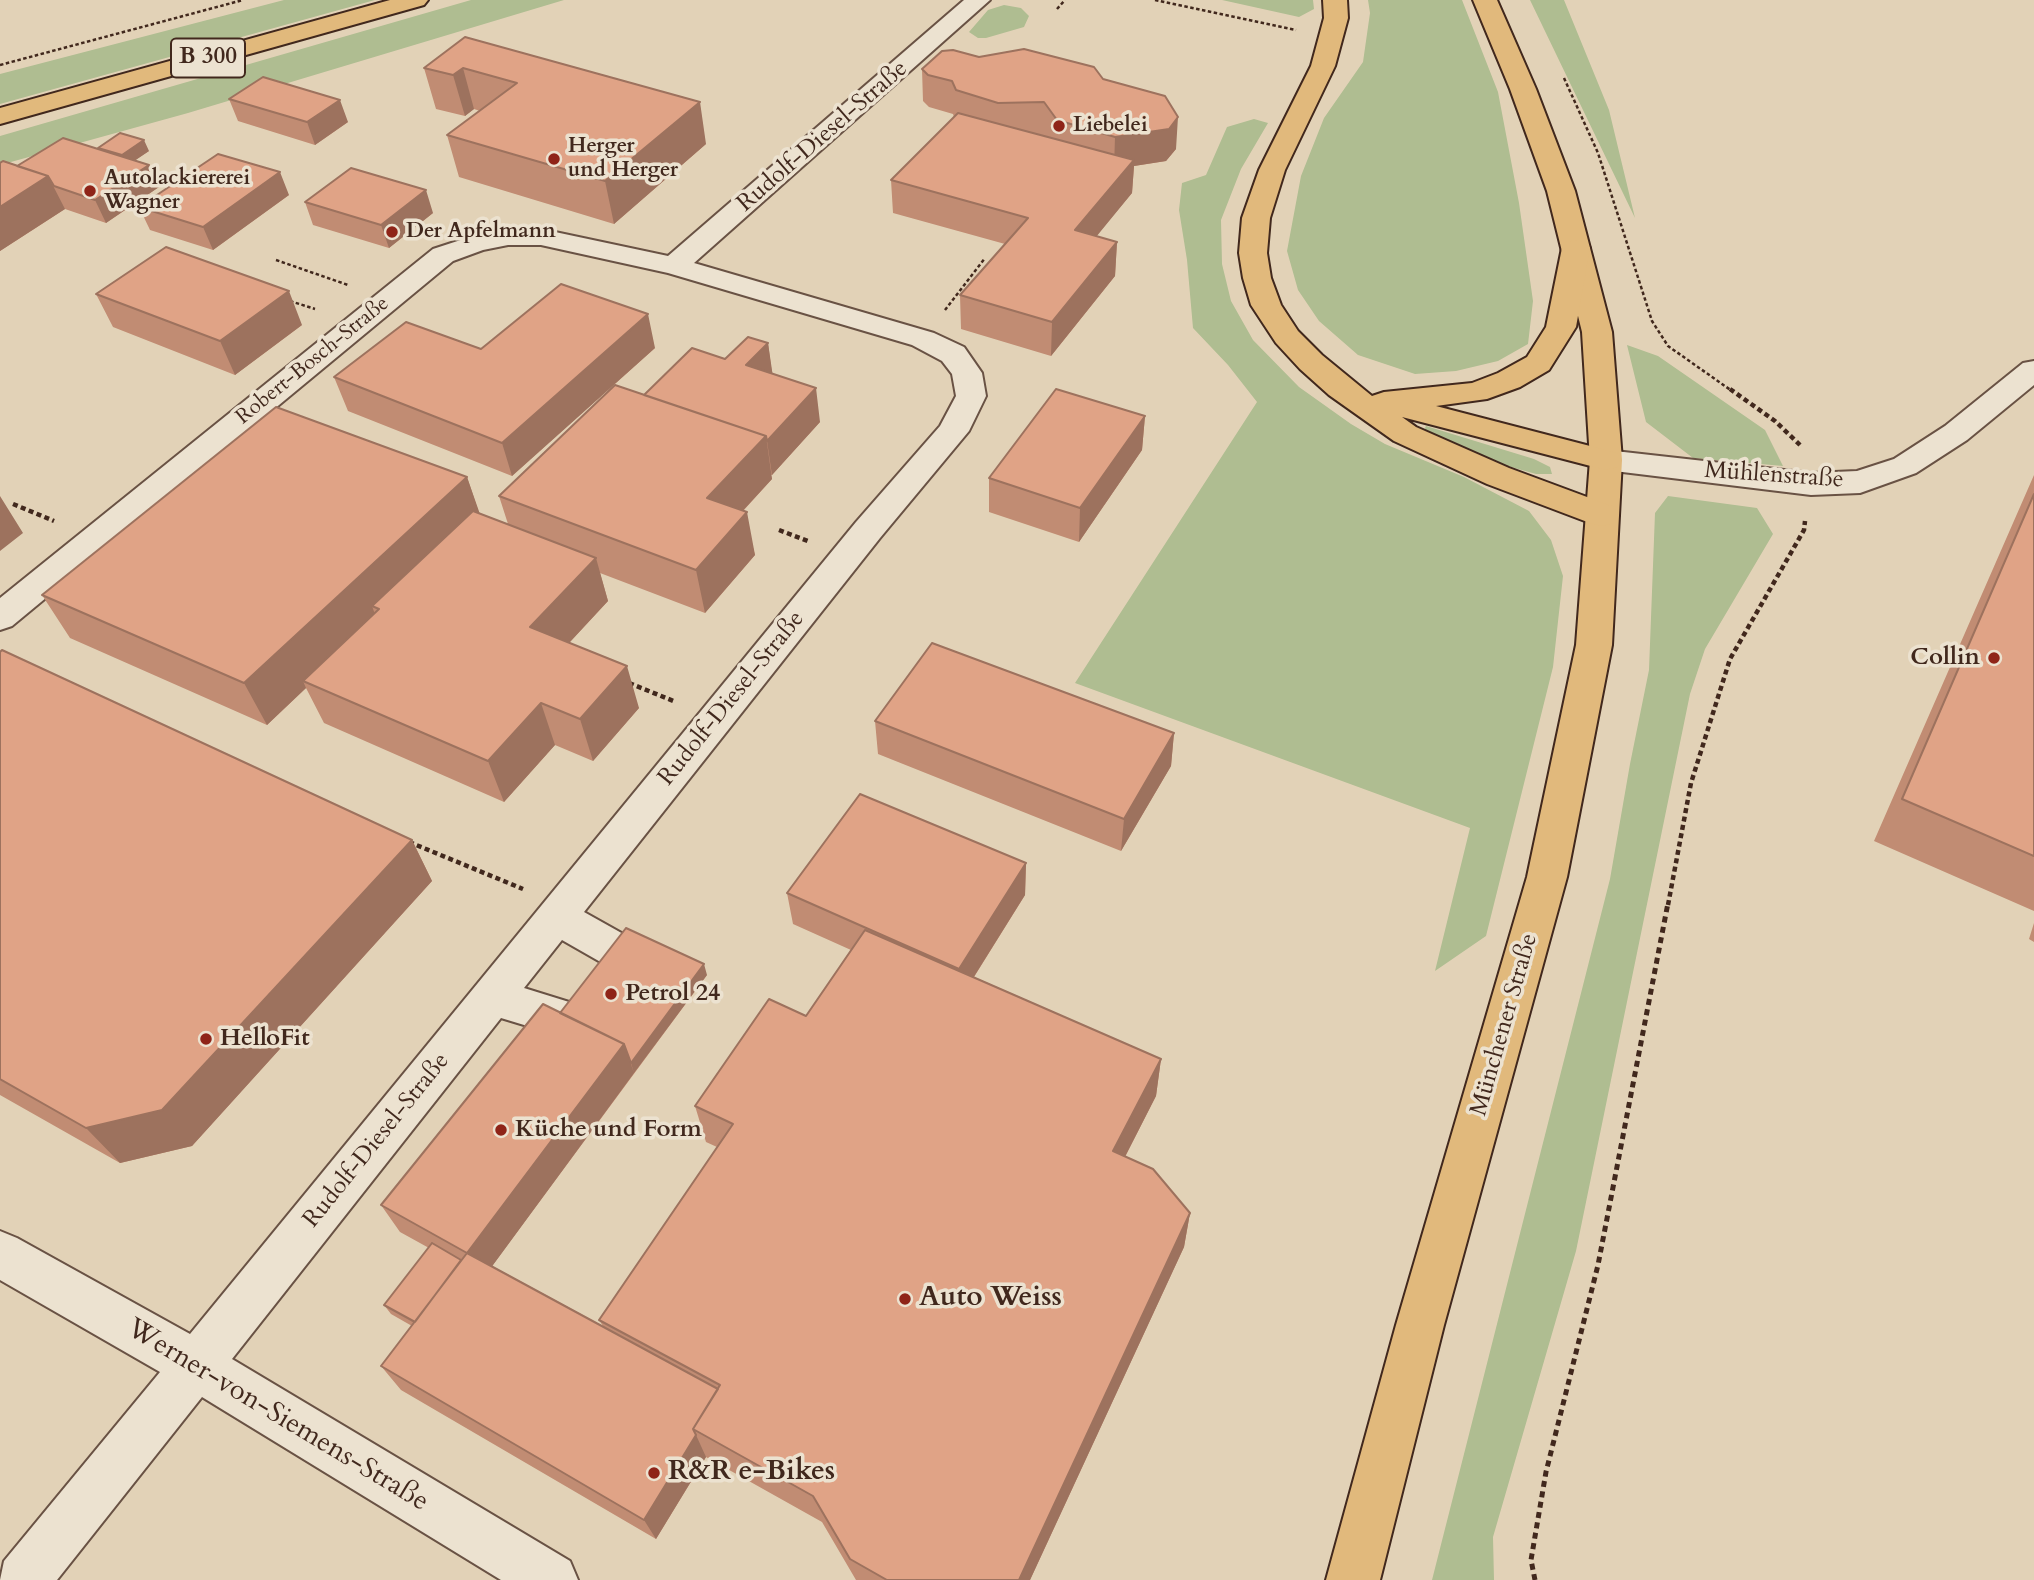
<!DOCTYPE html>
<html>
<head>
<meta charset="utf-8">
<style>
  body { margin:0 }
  canvas { display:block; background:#e2d2b7 }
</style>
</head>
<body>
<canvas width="2034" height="1580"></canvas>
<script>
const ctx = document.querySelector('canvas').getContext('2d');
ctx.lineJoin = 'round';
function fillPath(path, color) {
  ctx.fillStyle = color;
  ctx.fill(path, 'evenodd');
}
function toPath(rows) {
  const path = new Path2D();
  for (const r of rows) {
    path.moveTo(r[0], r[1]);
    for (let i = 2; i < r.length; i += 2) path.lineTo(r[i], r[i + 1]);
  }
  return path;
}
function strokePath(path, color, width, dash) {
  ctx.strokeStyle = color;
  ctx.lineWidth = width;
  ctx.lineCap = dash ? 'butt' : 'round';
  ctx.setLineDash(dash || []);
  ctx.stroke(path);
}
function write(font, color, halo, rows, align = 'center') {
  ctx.font = font + ' Cardo,serif';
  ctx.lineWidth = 7;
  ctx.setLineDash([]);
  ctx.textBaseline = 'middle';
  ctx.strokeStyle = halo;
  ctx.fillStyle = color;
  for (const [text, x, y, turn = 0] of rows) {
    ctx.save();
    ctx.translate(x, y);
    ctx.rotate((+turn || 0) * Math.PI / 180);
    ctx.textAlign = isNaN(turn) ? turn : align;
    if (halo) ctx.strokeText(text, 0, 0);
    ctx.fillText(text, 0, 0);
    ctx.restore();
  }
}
fillPath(toPath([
  [284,0,375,0,0,104,0,74],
  [471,0,564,0,188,113,0,165,0,136],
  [1222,0,1313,0,1314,9,1299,17],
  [1368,0,1462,0,1498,92,1519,203,1533,301,1528,344,1498,361,1456,371,1415,374,1358,355,1319,321,1298,290,1287,251,1301,176,1324,118,1363,62,1370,13],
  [1530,0,1564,0,1609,110,1635,218],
  [1004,5,1021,8,1029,16,1024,27,986,38,978,38,969,32,988,10],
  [1254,119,1268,123,1241,169,1221,220,1222,264,1231,301,1253,340,1299,387,1351,424,1385,444,1464,477,1529,511,1551,540,1563,576,1553,667,1486,936,1435,971,1470,828,1075,683,1257,402,1228,365,1193,328,1187,260,1179,210,1182,183,1206,175,1227,127],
  [1627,345,1658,356,1765,430,1783,466,1693,458,1646,422],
  [1426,426,1534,459,1550,467,1552,474,1536,474,1504,465,1423,432],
  [1668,496,1757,508,1773,534,1705,649,1690,694,1576,1251,1493,1537,1494,1580,1432,1580,1610,879,1630,764,1649,670,1655,513]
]), '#afbd91');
const minor = toPath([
  [964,0,990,0,694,263,934,333,964,347,982,373,986,396,969,431,880,538,584,912,634,940,640,952,634,964,619,969,604,964,562,940,524,988,582,1006,588,1019,582,1032,567,1038,501,1018,232,1359,570,1561,578,1580,501,1580,202,1397,57,1580,0,1580,4,1561,160,1372,0,1280,0,1231,17,1238,190,1334,856,522,940,426,956,396,952,374,942,361,912,345,668,273,541,245,508,245,483,250,453,261,12,626,0,630,0,598,433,249,476,235,508,229,541,229,668,256,964,0],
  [2034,361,2034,385,1967,440,1916,473,1860,493,1811,495,1606,470,1595,467,1590,460,1595,453,1606,450,1811,473,1857,471,1894,459,1945,426,2023,363,2034,361]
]);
const major = toPath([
  [1473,0,1497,0,1536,89,1575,191,1612,332,1622,460,1612,645,1567,877,1444,1325,1380,1580,1326,1580,1396,1325,1527,877,1576,645,1590,460,1582,332,1547,191,1510,89,1473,0]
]);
const highway = toPath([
  [390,0,428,0,424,5,0,124,0,108,390,0],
  [1323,0,1347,0,1348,18,1335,66,1285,170,1270,218,1267,253,1271,278,1281,305,1298,331,1322,355,1372,396,1384,392,1472,383,1498,373,1527,357,1546,327,1562,248,1566,242,1576,240,1586,242,1590,248,1576,327,1549,370,1520,387,1487,399,1436,406,1617,453,1622,460,1617,467,1606,470,1402,417,1416,427,1509,468,1614,507,1619,515,1614,523,1602,526,1590,523,1487,484,1394,441,1329,395,1300,369,1276,343,1251,305,1243,278,1239,253,1242,218,1259,170,1311,66,1324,18,1323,0]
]);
strokePath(minor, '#695244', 4);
strokePath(major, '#41281d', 4);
strokePath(highway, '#41281d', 4);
strokePath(toPath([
  [1155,0,1296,30],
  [1057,9,1065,0],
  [0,65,243,0],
  [1564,78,1598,153,1652,321,1668,346,1732,391],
  [276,260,348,285],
  [290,301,315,309],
  [945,310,985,258]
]), '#41281d', 2.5, [3.5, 2.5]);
strokePath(toPath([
  [1730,389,1775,421,1800,445],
  [13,504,54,521],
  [779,530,808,541],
  [629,683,676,702],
  [409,842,523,889],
  [1668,905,1691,783,1730,659,1804,530,1805,521]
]), '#41281d', 4.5, [5, 3.5]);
strokePath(toPath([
  [1535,1580,1531,1560,1546,1472,1598,1265,1668,903]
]), '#41281d', 5, [6, 4.5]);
fillPath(minor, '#ece2d0');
fillPath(major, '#e1b97c');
fillPath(highway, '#e1b97c');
fillPath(toPath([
  [465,37,706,144,614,224,459,177,447,135,480,111,474,109,465,116,436,109,424,68],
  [979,57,1103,79,1176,149,1166,161,1134,166,1132,193,1096,236,1117,242,1115,276,1051,356,961,329,960,295,1005,244,893,213,891,180,954,117,953,114,929,107,923,101,922,69],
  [229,99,348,122,315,145,238,121],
  [98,149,149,151,135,160,149,165,159,187,106,223,65,209,0,251,0,163,17,166],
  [289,195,213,250,150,230,139,207],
  [305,202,433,213,389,248,313,225],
  [96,294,302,325,235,375,113,327],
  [768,343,772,374,820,422,772,475,771,475,772,479,743,511,755,555,705,613,600,573,608,601,569,643,639,708,593,761,555,745,504,802,324,723,306,688,267,725,70,638,42,595,467,477,479,513,508,524,499,496,644,395,725,359],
  [655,348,512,476,348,411,334,377,481,349],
  [1145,416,1142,450,1079,542,989,512,989,478],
  [2034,475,2034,911,1874,841],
  [0,652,412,840,432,881,192,1146,120,1163,0,1095],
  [875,721,1174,733,1171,766,1121,851,878,754],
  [1026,863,1025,895,974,977,1161,1059,1156,1096,1125,1157,1190,1213,1184,1247,1030,1580,856,1580,822,1522,706,1457,656,1539,401,1390,381,1366,412,1326,391,1314,384,1305,429,1248,400,1232,381,1205,560,1013,707,975,492,1266,603,1326,599,1320,717,1147,706,1142,695,1106,806,1016,851,950,793,924,787,893],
  [2034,923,2034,942,2029,939]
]), '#c18c73');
fillPath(toPath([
  [463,68,474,109,465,116,453,75],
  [340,100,348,122,315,145,307,122],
  [700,102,706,144,614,224,605,181],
  [1178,117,1176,149,1166,161,1134,166,1132,193,1074,264,1075,230,1114,169,1115,137],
  [144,140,149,151,127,166,122,155],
  [149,165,159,187,106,223,95,200],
  [280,172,289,195,213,250,203,227],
  [48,176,65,209,0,251,0,207],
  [426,190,433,213,389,248,381,225],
  [1117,242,1115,276,1051,356,1052,322],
  [289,291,302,325,235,375,220,341],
  [648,314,655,348,512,476,502,443],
  [768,343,773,377,746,365],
  [816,388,820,422,772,475,767,441],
  [1145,416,1142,450,1079,542,1080,508],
  [766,436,772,479,715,541,707,498],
  [467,477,482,520,379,609,372,606,377,620,303,681,306,688,267,725,244,683],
  [0,496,23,533,0,551],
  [747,512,755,555,705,613,696,570],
  [596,558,608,601,544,670,530,627],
  [627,666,639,708,593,761,580,719],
  [541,703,555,745,504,802,488,761],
  [1174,733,1171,766,1121,851,1124,819],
  [412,840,432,881,192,1146,120,1163,86,1128],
  [1026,863,1025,895,960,999,959,969],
  [704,964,707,975,634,1073,631,1063],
  [624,1044,634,1073,438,1340,467,1253],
  [1161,1059,1156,1096,1110,1186,1113,1151],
  [1190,1213,1184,1247,1030,1580,1019,1580],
  [696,1435,706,1457,656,1539,644,1520]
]), '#9d725e');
const building = toPath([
  [465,37,700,102,605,181,447,135,517,83,463,68,453,75,424,68,465,37],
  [1024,49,1094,67,1103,79,1165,96,1178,117,1169,129,1115,137,1057,120,1044,102,998,103,956,90,952,81,928,75,922,69,942,51,953,50,979,57,1024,49],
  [263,77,340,100,307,122,229,99,263,77],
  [958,113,1134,160,1075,230,1117,242,1052,322,960,295,1028,218,891,180,958,113],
  [120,133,144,140,122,155,98,148,120,133],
  [63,138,149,165,95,200,54,186,48,176,17,166,63,138],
  [218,154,280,172,203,227,139,207,218,154],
  [3,161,48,176,0,207,0,163,3,161],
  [351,168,426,190,381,225,305,202,351,168],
  [166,247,289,291,220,341,96,294,166,247],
  [561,284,648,314,502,443,334,377,406,322,481,349,561,284],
  [748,337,768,343,746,365,816,388,767,441,766,436,644,395,692,348,725,359,748,337],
  [615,385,766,436,707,498,747,512,696,570,499,496,615,385],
  [1056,389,1145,416,1080,508,989,478,1056,389],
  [276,407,467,477,244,683,42,595,276,407],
  [2034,494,2034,856,1902,799,2034,494],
  [473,511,596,558,530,627,627,666,580,719,541,703,488,761,303,681,379,609,372,606,473,511],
  [932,643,1174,733,1124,819,875,721,932,643],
  [2,650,412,840,162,1110,86,1128,0,1079,0,652,2,650],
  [860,794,1026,863,959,969,787,893,860,794],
  [626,928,704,964,631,1063,624,1044,560,1013,626,928],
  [865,930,1161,1059,1113,1151,1153,1169,1190,1213,1019,1580,887,1580,850,1559,813,1496,693,1429,720,1385,599,1320,733,1124,695,1106,769,999,806,1016,865,930],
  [543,1004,624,1044,467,1253,381,1205,543,1004],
  [432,1243,461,1260,415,1322,384,1305,432,1243],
  [467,1253,718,1389,693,1429,696,1435,644,1520,381,1366,467,1253]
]);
fillPath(building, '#e0a386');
strokePath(building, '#9d725e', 2);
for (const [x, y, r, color] of [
  [1059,126,7,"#8f2418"],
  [554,159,7,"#8f2418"],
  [90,191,7,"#8f2418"],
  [392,232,7,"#8f2418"],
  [1994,658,7,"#8f2418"],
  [611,994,7,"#8f2418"],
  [206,1039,7,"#8f2418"],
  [501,1130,7,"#8f2418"],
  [905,1299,7,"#8f2418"],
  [654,1473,7,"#8f2418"]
]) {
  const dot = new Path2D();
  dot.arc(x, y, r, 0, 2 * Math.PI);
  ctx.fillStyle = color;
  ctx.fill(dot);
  strokePath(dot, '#ece2d0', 2.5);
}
write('bold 21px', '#41281d', '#ece2d0', [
  ["Liebelei",1073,126],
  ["Herger",568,147],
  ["und Herger",568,171],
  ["Autolackiererei",104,179],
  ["Wagner",104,203],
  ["Der Apfelmann",406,232]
], 'left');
write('21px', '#41281d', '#ece2d0', [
  ["Robert-Bosch-Straße",313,361,-39]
]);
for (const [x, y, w] of [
  [208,58,74]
]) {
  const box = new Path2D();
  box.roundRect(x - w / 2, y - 19.5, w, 39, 5);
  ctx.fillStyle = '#ece2d0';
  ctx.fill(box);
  strokePath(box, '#41281d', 2);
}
write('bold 23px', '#41281d', null, [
  ["B 300",208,58]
]);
write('24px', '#41281d', '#ece2d0', [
  ["Rudolf-Diesel-Straße",823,137,-41],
  ["Mühlenstraße",1774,476,4],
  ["Rudolf-Diesel-Straße",732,699,-51],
  ["Münchener Straße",1505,1025,-74],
  ["Rudolf-Diesel-Straße",377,1141,-51]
]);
write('bold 24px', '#41281d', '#ece2d0', [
  ["Collin",1980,658,"right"],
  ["Petrol 24",625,994],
  ["HelloFit",220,1039],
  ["Küche und Form",515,1130]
], 'left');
write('bold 28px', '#41281d', '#ece2d0', [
  ["Auto Weiss",919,1299],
  ["R&R e-Bikes",668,1473]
], 'left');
write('28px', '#41281d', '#ece2d0', [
  ["Werner-von-Siemens-Straße",277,1416,31]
]);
</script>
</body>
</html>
